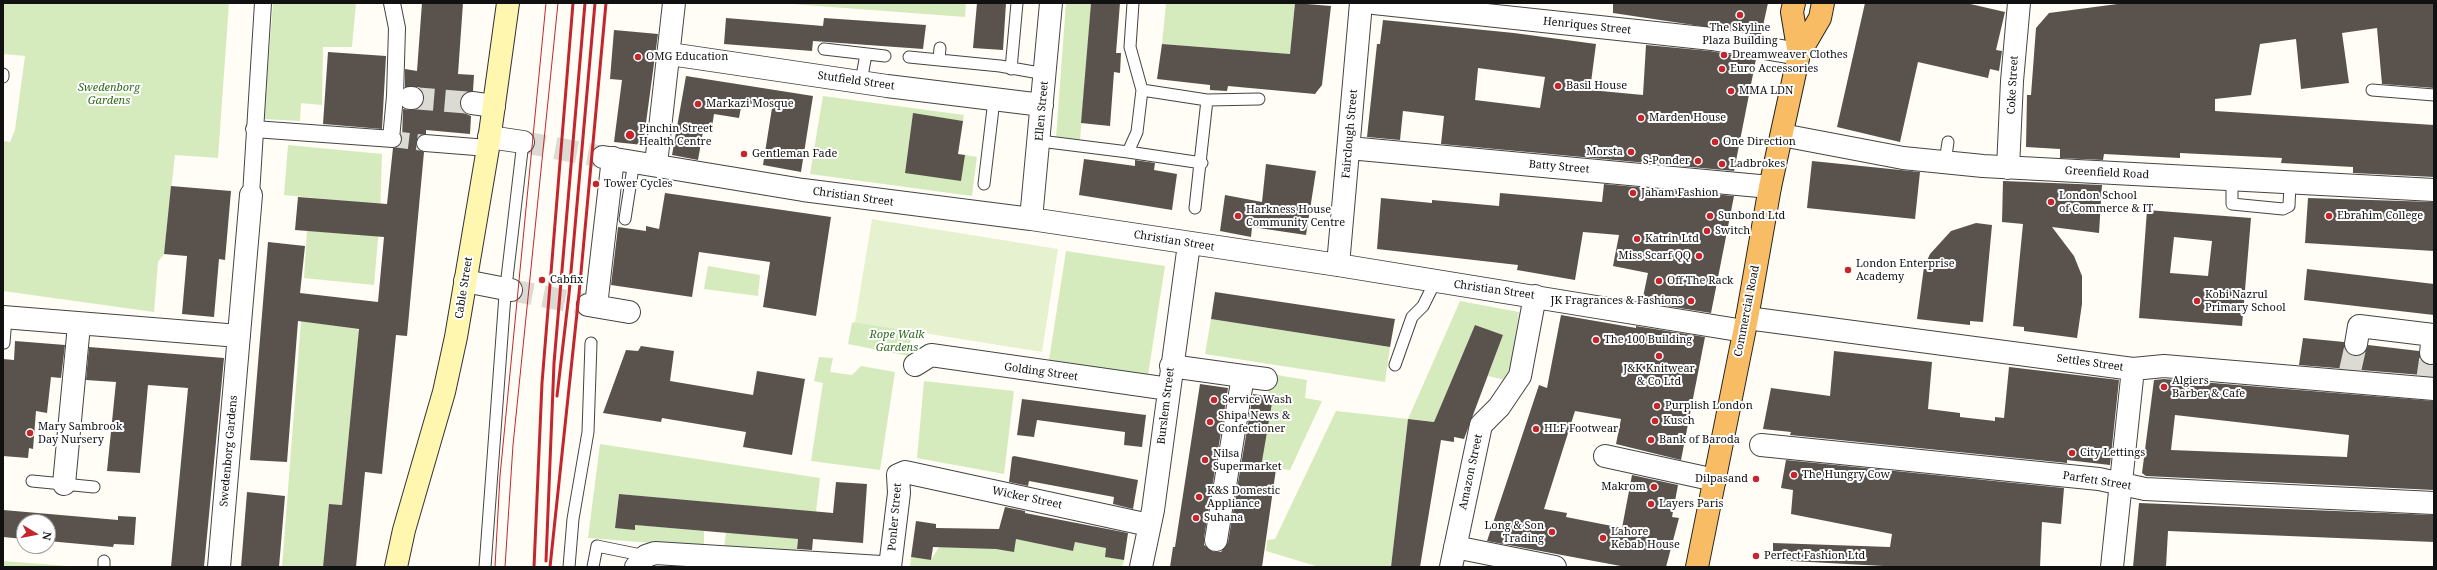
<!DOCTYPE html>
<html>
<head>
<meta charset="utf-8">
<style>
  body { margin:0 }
  #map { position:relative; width:2437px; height:570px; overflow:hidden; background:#fffdf5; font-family:"Noto Serif",serif }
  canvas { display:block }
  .frame { position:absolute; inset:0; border:4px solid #111; pointer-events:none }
  .north { position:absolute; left:16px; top:514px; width:40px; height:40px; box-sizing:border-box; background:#fff; border:1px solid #a0a0a0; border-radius:50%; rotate:100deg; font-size:11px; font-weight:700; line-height:16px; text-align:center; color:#111 }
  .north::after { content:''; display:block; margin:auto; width:14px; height:18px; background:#c4262e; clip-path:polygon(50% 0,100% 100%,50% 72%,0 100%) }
</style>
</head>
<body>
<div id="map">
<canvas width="2437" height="570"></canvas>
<div class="frame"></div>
<div class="north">N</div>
</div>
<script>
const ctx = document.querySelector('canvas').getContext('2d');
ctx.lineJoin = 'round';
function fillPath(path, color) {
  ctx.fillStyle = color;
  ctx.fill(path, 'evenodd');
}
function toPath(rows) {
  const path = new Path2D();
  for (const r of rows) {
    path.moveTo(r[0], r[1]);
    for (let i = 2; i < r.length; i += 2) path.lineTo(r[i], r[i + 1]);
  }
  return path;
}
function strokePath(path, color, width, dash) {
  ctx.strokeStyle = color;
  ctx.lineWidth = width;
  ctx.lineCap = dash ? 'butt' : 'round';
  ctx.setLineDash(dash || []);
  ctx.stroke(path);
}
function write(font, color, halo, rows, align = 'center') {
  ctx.font = font + ' "Noto Serif",serif';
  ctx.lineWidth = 4;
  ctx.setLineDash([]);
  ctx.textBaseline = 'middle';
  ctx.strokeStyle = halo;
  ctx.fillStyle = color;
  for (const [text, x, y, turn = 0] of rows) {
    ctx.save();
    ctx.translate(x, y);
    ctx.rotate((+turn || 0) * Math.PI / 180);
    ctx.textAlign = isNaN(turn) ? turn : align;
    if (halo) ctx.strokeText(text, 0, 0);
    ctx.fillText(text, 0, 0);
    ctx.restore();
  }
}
fillPath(toPath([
  [3,3,229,3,218,158,175,155,164,254,158,262,154,312,3,291,3,141,10,142,15,130,25,56,3,54],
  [273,3,356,3,352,47,323,47,322,105,301,103,300,121,264,119],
  [778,3,966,3,965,17],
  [1066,3,1091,3,1080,140,1056,138],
  [1166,3,1295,3,1290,54,1162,44],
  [823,96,964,115,963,121,913,114,905,172,965,155,977,157,972,196,810,174],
  [288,145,382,154,380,216,374,285,304,278,307,231,365,203,284,195],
  [1066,251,1165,266,1148,375,1049,360],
  [708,266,760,275,758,296,704,289],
  [1460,301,1519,312,1509,381,1488,376,1503,335,1475,325,1434,422,1408,419,1391,567,1319,567,1266,551,1267,540,1275,539,1336,411,1408,419],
  [1211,319,1390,347,1385,382,1205,354],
  [301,321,357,329,359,332,342,505,329,504,323,567,282,567],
  [855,322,912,331,909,356,848,344,852,323],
  [819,357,833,358,830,372,852,375,861,366,895,372,880,470,811,461,823,383,814,381],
  [1271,374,1307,380,1305,398,1322,401,1290,470,1256,465],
  [924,381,1014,391,1004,474,917,458],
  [600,444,820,478,816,512,619,494,615,528,635,529,635,525,704,531,704,547,588,538],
  [1018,529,1039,544,1073,551,1075,542,1106,548,1105,557,1124,560,1122,567,910,567,911,557,931,560,939,547],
  [726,532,798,539,796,555,724,548],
  [3,561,81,567,3,567]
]), '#d5ebbd');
fillPath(toPath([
  [872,219,1058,249,1042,352,855,322]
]), '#e6f2cf');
fillPath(toPath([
  [422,3,463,3,458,74,474,75,473,91,462,95,460,102,464,113,471,116,470,134,426,130,426,134,421,135,416,142,417,147,424,152,407,336,396,335,382,474,365,472,356,567,323,567,329,504,342,505,359,329,298,321,287,462,250,460,268,242,305,246,300,293,378,302,384,237,295,230,298,197,387,204,393,148,397,147,402,140,403,109,410,110,418,109,424,98,419,87,405,87,405,69,417,71],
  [977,3,1006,3,1003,50,973,48],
  [1091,3,1120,3,1116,53,1121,53,1120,73,1114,72,1110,126,1081,123],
  [1295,3,1331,6,1322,85,1315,94,1228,86,1227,91,1210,90,1210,85,1157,79,1162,44,1290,54],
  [1613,3,1768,3,1761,35,1613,13],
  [1865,3,1966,3,2005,12,1996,50,2002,51,1999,71,1990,69,1988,78,1918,62,1900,142,1837,127],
  [2125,3,2434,3,2434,88,2382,84,2377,28,2342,33,2349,83,2301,89,2296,39,2260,44,2251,95,2215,99,2215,111,2434,125,2434,177,2353,173,2353,167,2281,163,2282,158,2180,153,2180,158,2104,154,2103,160,2060,158,2060,149,2026,147,2027,95,2031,95,2036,28,2049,13],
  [726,18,823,26,824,18,926,25,923,49,813,41,812,51,724,44],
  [1383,20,1514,33,1596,44,1590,90,1643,95,1646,45,1710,51,1756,59,1734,171,1441,144,1444,116,1403,111,1400,140,1367,137,1377,44,1380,44],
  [1478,68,1545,77,1540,108,1475,100],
  [614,30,658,34,643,145,614,142,622,80,610,79],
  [328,52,386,56,382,129,323,124],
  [686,76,813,96,801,172,763,165,772,108,742,102,739,118,714,114,712,127,704,126,698,160,672,155],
  [913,113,963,121,958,154,965,155,961,181,905,173],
  [1084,159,1135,166,1135,160,1155,163,1154,170,1177,174,1172,210,1079,195],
  [1812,161,1920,172,1915,219,1807,208],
  [1266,164,1316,171,1306,235,1252,227,1251,237,1220,231,1225,195,1262,202],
  [2003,181,2102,185,2099,233,2052,227,2074,256,2082,276,2082,304,2077,338,2024,331,2024,327,2013,326,2023,224,2002,222],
  [1604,184,1734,196,1711,313,1642,302,1648,273,1613,266,1619,235,1583,232,1575,280,1517,270,1518,265,1377,249,1381,198,1432,203,1432,200,1499,206,1500,193,1602,202],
  [171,186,231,191,225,260,219,259,214,317,182,314,187,256,164,254],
  [665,193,831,217,816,316,763,307,770,262,699,252,692,297,611,285,618,227,646,231,646,226,659,229],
  [2308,198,2434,202,2434,251,2305,243],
  [2147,210,2251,218,2242,326,2139,318],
  [2174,237,2212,241,2208,276,2170,273],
  [1976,223,1992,225,1983,322,1970,321,1970,325,1917,319,1924,267,1930,254,1951,231],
  [2307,269,2434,284,2434,315,2304,300],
  [1215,292,1395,319,1390,347,1211,319],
  [1561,315,1636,328,1636,326,1705,337,1681,460,1616,444,1621,419,1575,411,1544,509,1567,513,1566,517,1622,528,1632,475,1678,485,1672,517,1679,518,1666,567,1626,567,1487,541,1539,385,1547,388],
  [1475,325,1503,335,1464,439,1454,437,1454,442,1441,440,1420,567,1391,567,1408,419,1434,422],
  [2303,338,2344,342,2348,353,2354,356,2365,352,2368,345,2419,351,2423,363,2434,365,2434,376,2299,365],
  [15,341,65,345,61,378,51,377,47,413,36,411,33,449,29,448,28,458,3,456,3,359,14,360],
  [641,346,674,351,670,381,753,395,757,371,805,379,792,455,743,447,746,432,662,418,661,422,603,413,626,350,638,351],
  [89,347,224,358,204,567,171,567,188,388,148,385,140,473,107,471,116,382,86,380],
  [1834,351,1932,362,1928,409,1960,413,1960,417,1995,421,1995,417,2004,418,2009,367,2119,380,2110,465,2067,460,2067,463,1790,435,1791,432,1763,429,1771,388,1830,396],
  [2164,379,2434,401,2434,490,2146,476,2142,473,2154,380],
  [2175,415,2349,435,2347,457,2171,450],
  [1200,384,1228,388,1204,538,1204,545,1214,552,1221,552,1228,542,1253,394,1273,397,1261,467,1276,469,1262,567,1170,567,1173,547,1175,547],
  [1022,399,1146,415,1142,447,1124,445,1125,432,1037,420,1034,437,1017,435],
  [1014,456,1138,480,1133,509,1113,504,1114,497,1029,481,1028,486,1009,482,1012,457],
  [1786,460,2064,488,2061,524,2042,522,2040,567,1902,567,1773,560,1773,543,1890,547,1892,534,1791,514,1793,490,1781,488],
  [836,482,867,484,863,543,813,539,812,550,797,549,798,539,635,525,635,530,615,528,619,494,833,513],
  [247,492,285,496,279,567,241,567],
  [2139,503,2434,515,2434,542,2168,531,2166,567,2133,567],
  [1005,507,1025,511,1025,513,1128,533,1124,560,1105,557,1106,548,1075,542,1073,551,1016,539,1014,552,996,549,933,547,931,560,911,557,916,521,936,524,936,528,999,529],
  [3,510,118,520,118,516,136,517,134,545,114,544,113,547,48,541,48,522,24,522,24,539,3,537]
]), '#5a524d');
strokePath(toPath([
  [393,139,425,143]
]), '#dbdad3', 16, [16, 8]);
strokePath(toPath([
  [412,98,472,103],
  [523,142,603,157],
  [511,290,588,305],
  [2350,371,2356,344],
  [2427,381,2431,353]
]), '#dbdad3', 22, [22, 11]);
const service = toPath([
  [824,49,885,56],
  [909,57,1000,66,1045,74],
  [939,60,940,48],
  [1011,69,1017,3],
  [3,74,3,77],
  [861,82,866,54],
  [1142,90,1207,100,1259,99],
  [2372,90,2434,95],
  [1040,141,1128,152,1137,132,1142,90,1130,47,1133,3],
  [1128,152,1202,163],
  [1945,162,1948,142],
  [2232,180,2232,204,2283,209,2289,206,2290,183],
  [984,184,994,100],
  [1195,208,1207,100],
  [625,219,634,161],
  [4,343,6,318],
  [1395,365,1412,317,1423,306,1435,282],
  [32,481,94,487],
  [104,567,104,561],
  [485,567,505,295,523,142],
  [569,567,573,519,588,432,591,343],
  [593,567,597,546,646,556]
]);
const pedestrian = toPath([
  [254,129,393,139],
  [391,139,395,96,397,28,392,3],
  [425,143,488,148],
  [251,195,263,3]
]);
const minor = toPath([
  [1374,3,1712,39,1799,54],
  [670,54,887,86,1042,105],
  [410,98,412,98],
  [472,103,494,106],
  [1782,135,1903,158,1983,166,2434,190],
  [489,137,523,142],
  [1349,148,1770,187],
  [603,157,803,190,1031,219,1338,265,1744,331],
  [656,164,674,3],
  [2008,168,2012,81,2019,3],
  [1031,219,1051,3],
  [1338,265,1361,3],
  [465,281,511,290],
  [588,305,629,312],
  [596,306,613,158],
  [3,317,239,336],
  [1747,318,2133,369,2164,366,2434,389],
  [2356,344,2359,326,2433,335,2431,353],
  [915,365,931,355,1169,389],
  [1171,366,1243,376,1216,540],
  [1243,376,1266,379],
  [1761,445,2099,479,2145,489,2434,503],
  [1605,456,1715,480],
  [64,484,79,325],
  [1455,547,1555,567],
  [219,567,251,195],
  [636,567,646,556,655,553,881,567],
  [890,567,899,493,898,475,905,472,1149,525],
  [1141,567,1153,510,1189,244],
  [1451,567,1481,425,1499,407,1520,376,1535,296],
  [2112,567,2133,369]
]);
const secondary = toPath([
  [396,567,404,530,444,392,456,337,488,148,508,3]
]);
const trunk = toPath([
  [1794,3,1792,12,1799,54],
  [1697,567,1747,318,1770,187,1799,54,1820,18,1823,3]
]);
strokePath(service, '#444', 13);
strokePath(pedestrian, '#444', 18);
strokePath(minor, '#444', 24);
strokePath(secondary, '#333', 24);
strokePath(trunk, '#222', 24);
strokePath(service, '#fff', 11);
strokePath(pedestrian, '#fff', 16);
strokePath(minor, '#fff', 22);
strokePath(secondary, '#fff6b0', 22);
strokePath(trunk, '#f7bc64', 22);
strokePath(toPath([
  [495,567,500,476,546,3],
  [505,567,513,445,558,3]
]), '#c4262e', 1);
strokePath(toPath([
  [557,396,569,294,595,3],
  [546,561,554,363,585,3],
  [534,567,542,383,573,3],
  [550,567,579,294,606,3]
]), '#c4262e', 3);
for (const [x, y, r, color] of [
  [1740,15,4,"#c4262e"],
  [1724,55,4,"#c4262e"],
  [638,57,4,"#c4262e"],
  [1722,69,4,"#c4262e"],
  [1558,86,4,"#c4262e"],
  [1731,91,4,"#c4262e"],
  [698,104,4,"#c4262e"],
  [1641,118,4,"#c4262e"],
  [630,135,5,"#c4262e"],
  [1715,142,4,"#c4262e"],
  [1631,152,4,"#c4262e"],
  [744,154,4,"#c4262e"],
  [1698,161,4,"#c4262e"],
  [1722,164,4,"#c4262e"],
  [596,184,4,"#c4262e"],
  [1633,193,4,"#c4262e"],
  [2051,202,4,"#c4262e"],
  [1238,216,4,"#c4262e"],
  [1710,216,4,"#c4262e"],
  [2329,216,4,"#c4262e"],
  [1707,231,4,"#c4262e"],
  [1637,239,4,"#c4262e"],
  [1699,256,4,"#c4262e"],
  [1848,270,4,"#c4262e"],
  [542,280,4,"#c4262e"],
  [1659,281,4,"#c4262e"],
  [1691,301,4,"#c4262e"],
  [2197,301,4,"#c4262e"],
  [1596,340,4,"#c4262e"],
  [1659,356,4,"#c4262e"],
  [2164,387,4,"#c4262e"],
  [1214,400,4,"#c4262e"],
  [1657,406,4,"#c4262e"],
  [1655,421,4,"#c4262e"],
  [1210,422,4,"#c4262e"],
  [1536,429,4,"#c4262e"],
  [30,433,4,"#c4262e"],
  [1651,440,4,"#c4262e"],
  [2072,453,4,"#c4262e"],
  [1205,460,4,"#c4262e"],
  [1794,475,4,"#c4262e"],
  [1756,479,4,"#c4262e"],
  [1654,487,4,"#c4262e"],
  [1199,497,4,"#c4262e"],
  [1651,504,4,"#c4262e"],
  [1196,518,4,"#c4262e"],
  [1552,532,4,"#c4262e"],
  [1603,538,4,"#c4262e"],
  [1756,556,4,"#c4262e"]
]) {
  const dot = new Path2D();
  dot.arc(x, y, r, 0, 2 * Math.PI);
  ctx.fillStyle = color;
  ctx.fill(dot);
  strokePath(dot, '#fff', 1.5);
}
write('11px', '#111', '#fff', [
  ["Henriques Street",1587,26,6],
  ["Stutfield Street",856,81,8],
  ["Coke Street",2013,85,-87],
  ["Ellen Street",1042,111,-85],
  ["Fairclough Street",1350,134,-85],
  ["Batty Street",1559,167,5],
  ["Greenfield Road",2107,173,3],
  ["Christian Street",853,197,8],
  ["Christian Street",1174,241,9],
  ["Cable Street",464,288,-81],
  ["Christian Street",1494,290,8],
  ["Commercial Road",1747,311,-79],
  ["Settles Street",2090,363,8],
  ["Golding Street",1041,372,8],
  ["Burslem Street",1166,406,-83],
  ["Swedenborg Gardens",229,451,-85],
  ["Amazon Street",1471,472,-78],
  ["Parfett Street",2097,481,9],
  ["Wicker Street",1027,498,12],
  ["Ponler Street",895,517,-85]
]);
write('11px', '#111', '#fff', [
  ["The Skyline",1740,28,"center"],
  ["Plaza Building",1740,41,"center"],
  ["Dreamweaver Clothes",1732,55],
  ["OMG Education",646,57],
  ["Euro Accessories",1730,69],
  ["Basil House",1566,86],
  ["MMA LDN",1739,91],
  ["Markazi Mosque",706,104],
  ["Marden House",1649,118],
  ["Pinchin Street",639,129],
  ["Health Centre",639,142],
  ["One Direction",1723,142],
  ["Morsta",1623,152,"right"],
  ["Gentleman Fade",752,154],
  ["S-Ponder",1690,161,"right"],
  ["Ladbrokes",1730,164],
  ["Tower Cycles",604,184],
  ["Jaham Fashion",1641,193],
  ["London School",2059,196],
  ["of Commerce & IT",2059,209],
  ["Harkness House",1246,210],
  ["Community Centre",1246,223],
  ["Sunbond Ltd",1718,216],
  ["Ebrahim College",2337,216],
  ["Switch",1715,231],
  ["Katrin Ltd",1645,239],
  ["Miss Scarf QQ",1691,256,"right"],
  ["London Enterprise",1856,264],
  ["Academy",1856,277],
  ["Cabfix",550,280],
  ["Off The Rack",1667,281],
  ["Kobi Nazrul",2205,295],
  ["Primary School",2205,308],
  ["JK Fragrances & Fashions",1683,301,"right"],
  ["The 100 Building",1604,340],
  ["J&K Knitwear",1659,369,"center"],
  ["& Co Ltd",1659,382,"center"],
  ["Algiers",2172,381],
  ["Barber & Cafe",2172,394],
  ["Service Wash",1222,400],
  ["Purplish London",1665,406],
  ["Shipa News &",1218,416],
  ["Confectioner",1218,429],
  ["Kusch",1663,421],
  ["Mary Sambrook",38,427],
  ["Day Nursery",38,440],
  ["HLF Footwear",1544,429],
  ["Bank of Baroda",1659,440],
  ["City Lettings",2080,453],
  ["Nilsa",1213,454],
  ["Supermarket",1213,467],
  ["The Hungry Cow",1802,475],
  ["Dilpasand",1748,479,"right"],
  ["Makrom",1646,487,"right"],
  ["K&S Domestic",1207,491],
  ["Appliance",1207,504],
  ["Layers Paris",1659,504],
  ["Suhana",1204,518],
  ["Long & Son",1544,526,"right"],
  ["Trading",1544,539,"right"],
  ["Lahore",1611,532],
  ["Kebab House",1611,545],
  ["Perfect Fashion Ltd",1764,556]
], 'left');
write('italic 11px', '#2f6b1f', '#fff', [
  ["Swedenborg",109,88],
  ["Gardens",109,101],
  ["Rope Walk",897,335],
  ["Gardens",897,348]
]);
</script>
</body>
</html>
